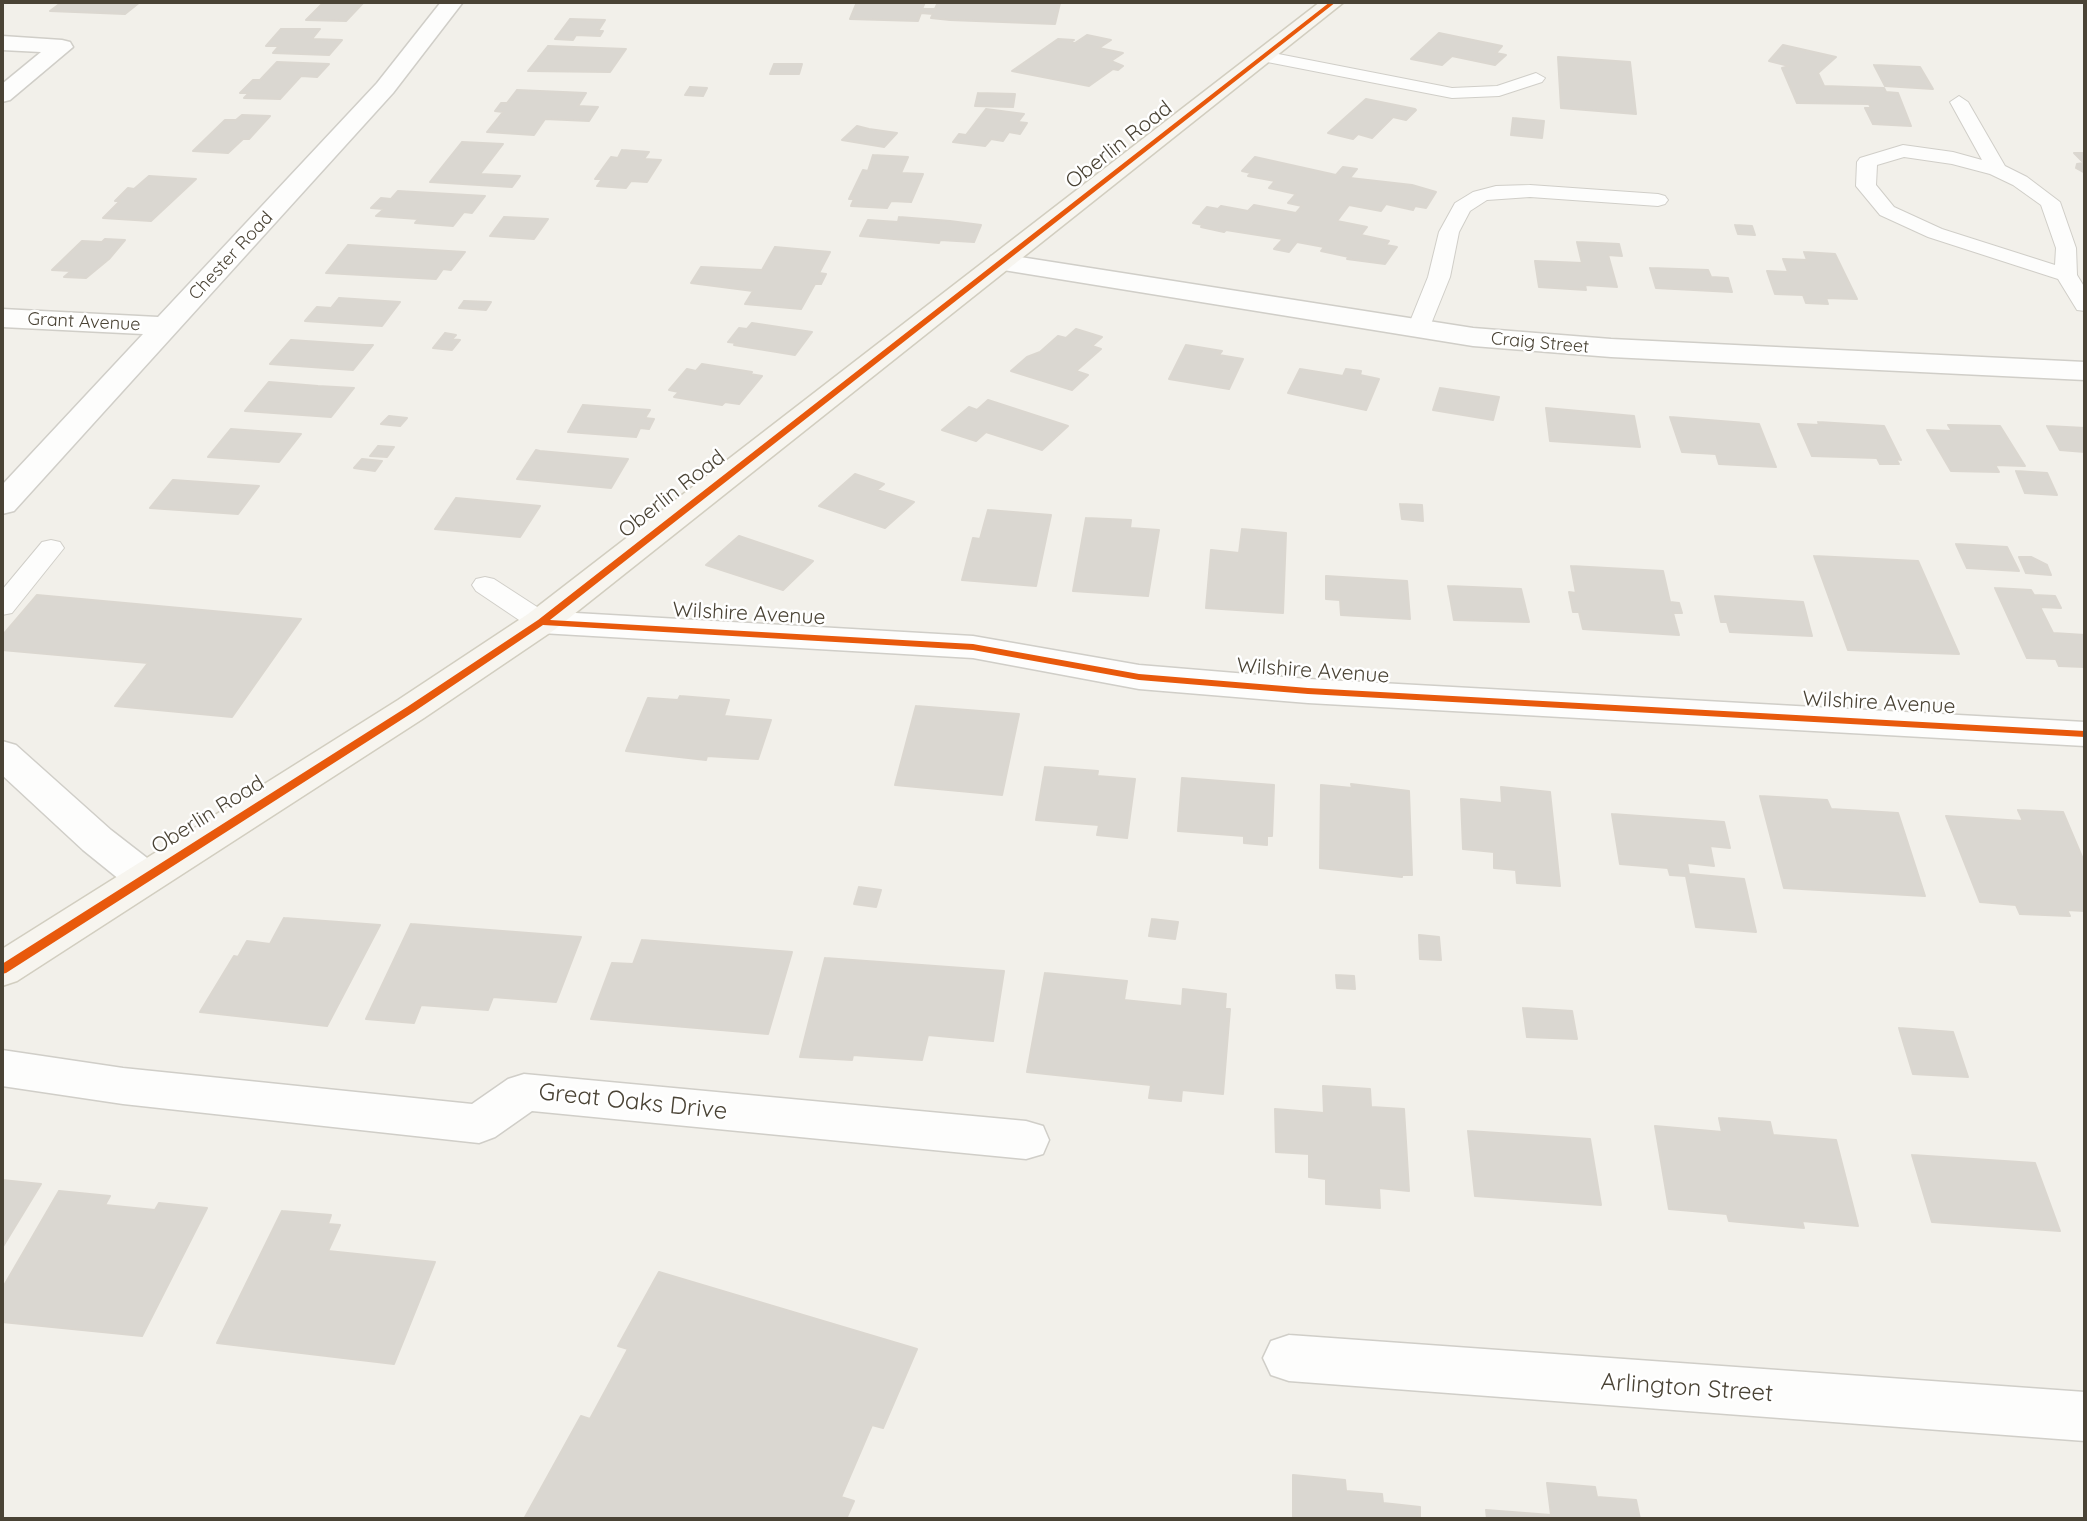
<!DOCTYPE html>
<html>
<head>
<meta charset="utf-8">
<style>
  body { margin:0 }
  #map { position:relative; width:2087px; height:1521px; overflow:hidden; background:#f2f0ea; font-family:Quicksand,sans-serif }
  canvas { display:block }
  .frame { position:absolute; inset:0; border:4px solid #4a4335; pointer-events:none }
</style>
</head>
<body>
<div id="map">
<canvas width="2087" height="1521"></canvas>
<div class="frame"></div>
</div>
<script>
const ctx = document.querySelector('canvas').getContext('2d');
ctx.lineJoin = 'round';
function fillPath(path, color) {
  ctx.fillStyle = color;
  ctx.fill(path, 'evenodd');
}
function toPath(rows) {
  const path = new Path2D();
  for (const r of rows) {
    path.moveTo(r[0], r[1]);
    for (let i = 2; i < r.length; i += 2) path.lineTo(r[i], r[i + 1]);
  }
  return path;
}
function strokePath(path, color, width, dash) {
  ctx.strokeStyle = color;
  ctx.lineWidth = width;
  ctx.lineCap = dash ? 'butt' : 'round';
  ctx.setLineDash(dash || []);
  ctx.stroke(path);
}
function write(font, color, halo, rows, align = 'center') {
  ctx.font = font + ' Quicksand,sans-serif';
  ctx.lineWidth = 5;
  ctx.setLineDash([]);
  ctx.textBaseline = 'middle';
  ctx.strokeStyle = halo;
  ctx.fillStyle = color;
  for (const [text, x, y, turn = 0] of rows) {
    ctx.save();
    ctx.translate(x, y);
    ctx.rotate((+turn || 0) * Math.PI / 180);
    ctx.textAlign = isNaN(turn) ? turn : align;
    if (halo) ctx.strokeText(text, 0, 0);
    ctx.fillText(text, 0, 0);
    ctx.restore();
  }
}
const building = toPath([
  [62,2,140,2,125,14,50,11,62,2],
  [324,2,364,2,346,21,306,20,324,2],
  [857,2,925,2,922,9,935,9,938,2,1060,3,1055,24,950,20,931,18,933,14,921,13,918,21,850,19,857,2],
  [570,19,605,20,598,31,603,31,600,36,576,35,573,40,555,39,570,19],
  [281,29,320,29,312,39,342,40,329,55,273,53,279,46,266,46,281,29],
  [1439,33,1502,46,1496,53,1506,55,1495,65,1452,56,1442,65,1411,59,1439,33],
  [1087,35,1111,40,1099,48,1123,53,1111,61,1123,66,1118,70,1113,69,1089,86,1012,71,1058,39,1074,40,1071,42,1075,43,1087,35],
  [1783,45,1836,57,1818,73,1824,86,1884,88,1886,92,1898,93,1911,126,1873,124,1865,108,1871,108,1869,104,1797,103,1782,68,1789,66,1769,61,1783,45],
  [548,46,626,49,610,72,528,71,548,46],
  [1558,57,1630,62,1636,114,1561,108,1558,57],
  [277,62,329,64,317,77,301,76,280,99,244,98,249,93,240,93,253,80,260,80,277,62],
  [774,64,802,64,799,74,770,74,774,64],
  [1874,65,1920,67,1933,89,1885,86,1874,65],
  [690,87,707,88,703,96,685,95,690,87],
  [517,90,586,93,578,106,598,107,589,121,545,119,534,135,487,132,503,112,495,111,501,103,507,103,517,90],
  [978,93,1015,94,1013,107,975,106,978,93],
  [1366,99,1415,109,1416,110,1406,120,1393,117,1372,138,1358,134,1353,139,1328,133,1366,99],
  [986,109,1024,114,1018,122,1027,123,1020,134,1009,132,1003,141,991,139,985,146,953,142,959,134,966,135,986,109],
  [242,115,270,116,249,139,243,139,228,153,193,151,225,120,236,120,242,115],
  [1513,118,1544,121,1542,138,1511,135,1513,118],
  [857,126,869,129,897,133,884,147,842,140,857,126],
  [462,142,503,144,480,174,520,176,512,187,430,182,462,142],
  [622,150,649,152,644,159,661,160,647,182,631,181,626,188,597,186,602,179,595,179,611,157,618,158,622,150],
  [2074,153,2085,153,2085,173,2076,168,2077,164,2084,163,2074,153],
  [873,155,908,157,901,173,923,174,911,202,891,201,887,208,851,206,854,199,849,199,863,170,868,171,873,155],
  [1255,157,1336,175,1343,167,1357,169,1350,178,1412,185,1436,192,1426,208,1415,206,1413,210,1386,204,1381,211,1349,205,1337,221,1367,227,1361,235,1389,241,1386,245,1397,247,1385,264,1347,259,1349,257,1321,251,1324,247,1297,242,1289,252,1274,249,1283,239,1226,230,1224,232,1201,227,1203,225,1193,223,1207,207,1218,209,1221,206,1248,211,1254,205,1296,213,1302,206,1288,203,1296,194,1269,188,1275,181,1248,176,1251,173,1242,171,1255,157],
  [149,176,196,179,151,221,103,218,120,201,115,201,128,188,134,189,149,176],
  [398,191,485,196,472,213,464,212,453,226,415,223,418,219,376,216,384,209,371,208,381,198,391,199,398,191],
  [504,217,548,219,534,239,490,236,504,217],
  [899,217,950,221,981,225,974,242,940,240,939,243,860,236,868,220,898,222,899,217],
  [1735,225,1752,226,1755,235,1738,234,1735,225],
  [105,239,125,240,109,259,86,278,64,277,71,271,52,270,82,241,102,242,105,239],
  [1577,242,1619,244,1622,256,1608,255,1617,287,1585,285,1586,290,1539,287,1535,261,1582,263,1577,242],
  [348,245,465,252,451,270,443,269,436,279,326,273,348,245],
  [775,247,830,252,819,273,826,274,821,284,815,284,801,309,745,304,753,291,691,283,701,267,762,270,775,247],
  [1804,252,1835,254,1857,299,1826,298,1828,304,1806,303,1803,295,1775,294,1767,271,1788,272,1783,259,1807,260,1804,252],
  [1650,268,1708,270,1711,277,1728,278,1732,292,1656,288,1650,268],
  [339,298,400,302,382,326,305,321,317,307,331,308,339,298],
  [464,301,491,302,486,310,459,308,464,301],
  [752,323,812,332,795,355,734,345,736,343,728,342,739,328,747,329,752,323],
  [1076,329,1102,337,1092,346,1101,349,1076,371,1088,375,1072,390,1011,371,1027,357,1040,352,1058,336,1066,338,1076,329],
  [445,333,456,335,452,339,460,340,452,350,433,348,445,333],
  [291,340,365,345,373,345,353,370,270,364,291,340],
  [1186,345,1222,351,1219,355,1243,359,1229,389,1169,379,1186,345],
  [702,364,752,372,750,374,762,376,739,404,725,402,722,405,674,397,679,392,669,390,687,369,696,371,702,364],
  [1300,369,1343,376,1346,369,1361,371,1360,375,1379,379,1366,410,1288,393,1300,369],
  [269,382,318,386,354,388,331,417,245,411,269,382],
  [1440,388,1499,397,1493,420,1433,410,1440,388],
  [988,400,1068,426,1042,450,986,432,976,441,942,430,969,407,977,410,988,400],
  [583,405,650,410,645,418,654,419,649,429,640,428,636,437,568,432,583,405],
  [1546,408,1634,416,1640,447,1550,441,1546,408],
  [389,416,407,418,400,426,381,424,389,416],
  [1670,417,1759,424,1776,467,1719,464,1716,454,1682,452,1670,417],
  [1818,422,1884,426,1901,460,1896,459,1899,464,1880,464,1877,458,1812,456,1798,424,1819,425,1818,422],
  [1948,425,2000,426,2025,466,1995,465,1999,472,1951,471,1927,430,1952,431,1948,425],
  [2047,426,2085,428,2085,452,2060,450,2047,426],
  [231,429,258,431,301,434,279,462,208,457,231,429],
  [378,446,394,447,387,457,370,456,378,446],
  [536,450,540,451,628,459,611,488,517,479,536,450],
  [362,459,382,461,375,471,354,468,362,459],
  [2016,471,2047,473,2057,495,2025,493,2016,471],
  [855,474,884,484,877,490,914,502,885,528,819,506,855,474],
  [173,480,259,486,238,514,150,508,173,480],
  [456,498,509,503,540,506,520,537,435,529,456,498],
  [1400,504,1422,505,1423,521,1402,519,1400,504],
  [988,510,1051,515,1036,586,962,580,973,538,980,539,988,510],
  [1086,518,1131,520,1130,528,1159,530,1148,596,1073,591,1086,518],
  [1242,529,1286,533,1283,613,1206,608,1211,550,1239,553,1242,529],
  [739,536,813,561,783,590,706,565,739,536],
  [1956,544,2007,547,2019,571,1967,568,1956,544],
  [1814,556,1918,561,1959,654,1848,650,1814,556],
  [2019,557,2031,557,2047,565,2051,575,2026,573,2019,557],
  [1571,566,1663,571,1670,602,1679,603,1682,613,1673,613,1679,635,1583,629,1579,612,1573,612,1569,592,1576,593,1571,566],
  [1326,576,1407,581,1410,619,1341,615,1340,600,1326,599,1326,576],
  [1448,586,1521,589,1529,622,1454,620,1448,586],
  [1995,588,2031,590,2034,595,2055,596,2061,608,2040,607,2053,633,2085,635,2085,667,2059,666,2056,659,2027,658,1995,588],
  [37,595,301,619,232,717,115,706,148,663,2,650,2,636,37,595],
  [1715,596,1803,602,1812,636,1730,632,1727,622,1721,622,1715,596],
  [680,696,729,700,724,716,771,720,758,759,707,756,706,760,626,751,648,698,678,700,680,696],
  [916,706,1019,714,1002,795,895,785,916,706],
  [1045,767,1098,771,1097,776,1135,779,1127,838,1097,835,1099,825,1036,820,1045,767],
  [1182,778,1274,785,1272,836,1267,836,1267,845,1244,843,1244,836,1178,831,1182,778],
  [1351,784,1409,791,1412,875,1402,875,1402,877,1320,868,1321,785,1352,788,1351,784],
  [1501,787,1550,792,1560,886,1517,883,1516,870,1494,868,1494,852,1463,849,1461,799,1502,803,1501,787],
  [1760,796,1827,800,1831,809,1898,813,1925,896,1784,888,1760,796],
  [2018,810,2063,812,2085,864,2085,911,2067,910,2070,916,2020,914,2016,905,1980,902,1946,816,2023,821,2018,810],
  [1612,814,1724,822,1730,848,1710,846,1714,866,1687,863,1689,874,1744,879,1756,932,1696,927,1686,876,1670,875,1668,868,1620,864,1612,814],
  [859,887,881,890,876,907,854,904,859,887],
  [284,918,380,925,327,1026,200,1012,234,956,238,957,247,941,270,944,284,918],
  [1152,919,1178,922,1175,939,1149,936,1152,919],
  [411,924,581,937,556,1002,493,997,488,1010,421,1005,414,1023,366,1019,411,924],
  [1419,935,1439,937,1441,960,1420,959,1419,935],
  [642,940,792,952,768,1034,591,1019,612,963,633,964,642,940],
  [825,958,1004,971,993,1041,928,1035,922,1060,853,1055,852,1060,800,1057,825,958],
  [1045,973,1127,981,1124,1000,1182,1006,1183,989,1226,994,1225,1009,1230,1009,1223,1094,1182,1090,1181,1101,1149,1098,1151,1085,1027,1072,1045,973],
  [1336,975,1354,976,1355,989,1337,988,1336,975],
  [1523,1008,1572,1011,1577,1039,1527,1037,1523,1008],
  [1899,1028,1953,1032,1968,1077,1913,1074,1899,1028],
  [1323,1086,1370,1089,1371,1107,1404,1109,1409,1191,1379,1188,1380,1208,1326,1204,1326,1179,1309,1177,1309,1154,1276,1152,1275,1109,1324,1113,1323,1086],
  [1719,1118,1770,1122,1773,1135,1836,1140,1858,1226,1802,1221,1804,1228,1729,1221,1727,1214,1669,1209,1655,1126,1722,1132,1719,1118],
  [1468,1131,1590,1139,1601,1205,1475,1196,1468,1131],
  [1912,1155,2035,1163,2060,1231,1932,1222,1912,1155],
  [2,1180,41,1184,2,1248,2,1180],
  [59,1191,110,1196,105,1205,155,1210,159,1203,207,1208,142,1336,2,1322,2,1289,59,1191],
  [282,1211,331,1215,328,1224,340,1225,328,1251,435,1262,394,1364,217,1343,282,1211],
  [659,1272,917,1349,883,1428,872,1425,841,1497,854,1501,846,1519,524,1519,581,1416,590,1419,628,1349,618,1346,659,1272],
  [1293,1475,1345,1480,1346,1491,1382,1494,1383,1503,1420,1507,1420,1519,1293,1519,1293,1475],
  [1547,1483,1595,1487,1597,1497,1636,1500,1640,1519,1487,1519,1486,1510,1551,1515,1547,1483]
]);
fillPath(building, '#dad7d1');
strokePath(building, '#dbd7d0', 2);
const service = toPath([
  [1263,51,1452,88,1497,86,1536,73,1545,78,1542,82,1499,96,1452,98,1257,60,1254,56,1257,52,1263,51],
  [1959,96,1968,102,2005,166,2027,177,2060,202,2076,248,2077,275,2085,288,2085,311,2077,310,2058,279,1928,237,1880,215,1856,186,1857,162,1860,158,1903,145,1953,152,1982,160,1950,102,1959,96],
  [1904,157,1952,164,1990,174,2013,185,2041,205,2056,248,2055,265,1942,229,1894,207,1876,185,1877,165,1904,157],
  [1530,185,1658,194,1665,196,1668,200,1665,204,1658,206,1530,197,1487,200,1470,211,1459,232,1450,277,1429,329,1426,334,1418,336,1410,334,1407,329,1428,277,1439,232,1455,203,1473,192,1496,186,1530,185],
  [51,540,60,542,64,548,12,613,2,615,2,590,42,542,51,540],
  [485,577,494,579,551,616,555,622,551,628,541,630,531,628,476,591,472,585,476,579,485,577]
]);
const minor = toPath([
  [441,2,463,2,393,93,14,511,2,514,2,485,143,334,2,327,2,309,158,317,377,83,441,2],
  [2,36,62,40,70,42,73,47,10,100,2,102,2,84,41,52,2,50,2,36],
  [1001,254,1473,328,1611,339,2085,362,2085,380,1611,357,1473,346,991,268,987,262,991,256,1001,254],
  [541,611,973,636,1139,665,1308,679,2085,722,2085,746,1308,703,1139,689,973,658,541,633,528,630,523,622,528,614,541,611],
  [2,741,16,745,111,830,160,868,166,878,160,888,145,893,130,888,83,850,2,775,2,741],
  [2,1050,123,1068,472,1104,508,1079,524,1074,1026,1121,1043,1126,1049,1140,1043,1154,1026,1159,532,1111,495,1137,479,1143,123,1104,2,1086,2,1050],
  [1289,1335,2085,1392,2085,1441,1289,1381,1271,1375,1263,1358,1271,1341,1289,1335]
]);
const secondary = toPath([
  [1320,2,1344,2,554,630,424,718,17,981,2,986,2,949,398,700,528,614,1320,2]
]);
strokePath(service, '#d0cec8', 2);
strokePath(minor, '#d0cec8', 3);
strokePath(secondary, '#d2cec0', 3);
fillPath(service, '#fdfdfc');
fillPath(minor, '#fdfdfc');
fillPath(secondary, '#f7f5ef');
fillPath(toPath([
  [1330,2,1336,2,550,620,973,644,1139,674,1308,688,2085,731,2085,737,1308,694,1139,680,973,650,543,625,415,711,6,973,2,974,2,964,407,707,538,620,1330,2]
]), '#e8590c');
write('18px', '#4a4335', '#fff', [
  ["Chester Road",231,256,-47],
  ["Grant Avenue",84,322,3],
  ["Craig Street",1540,343,5]
]);
write('21px', '#4a4335', '#fff', [
  ["Oberlin Road",1119,145,-38],
  ["Oberlin Road",672,494,-38],
  ["Wilshire Avenue",749,614,3],
  ["Wilshire Avenue",1313,671,4],
  ["Wilshire Avenue",1879,703,3],
  ["Oberlin Road",208,815,-32]
]);
write('24px', '#4a4335', '#fff', [
  ["Great Oaks Drive",633,1102,6],
  ["Arlington Street",1687,1388,4]
]);
</script>
</body>
</html>
